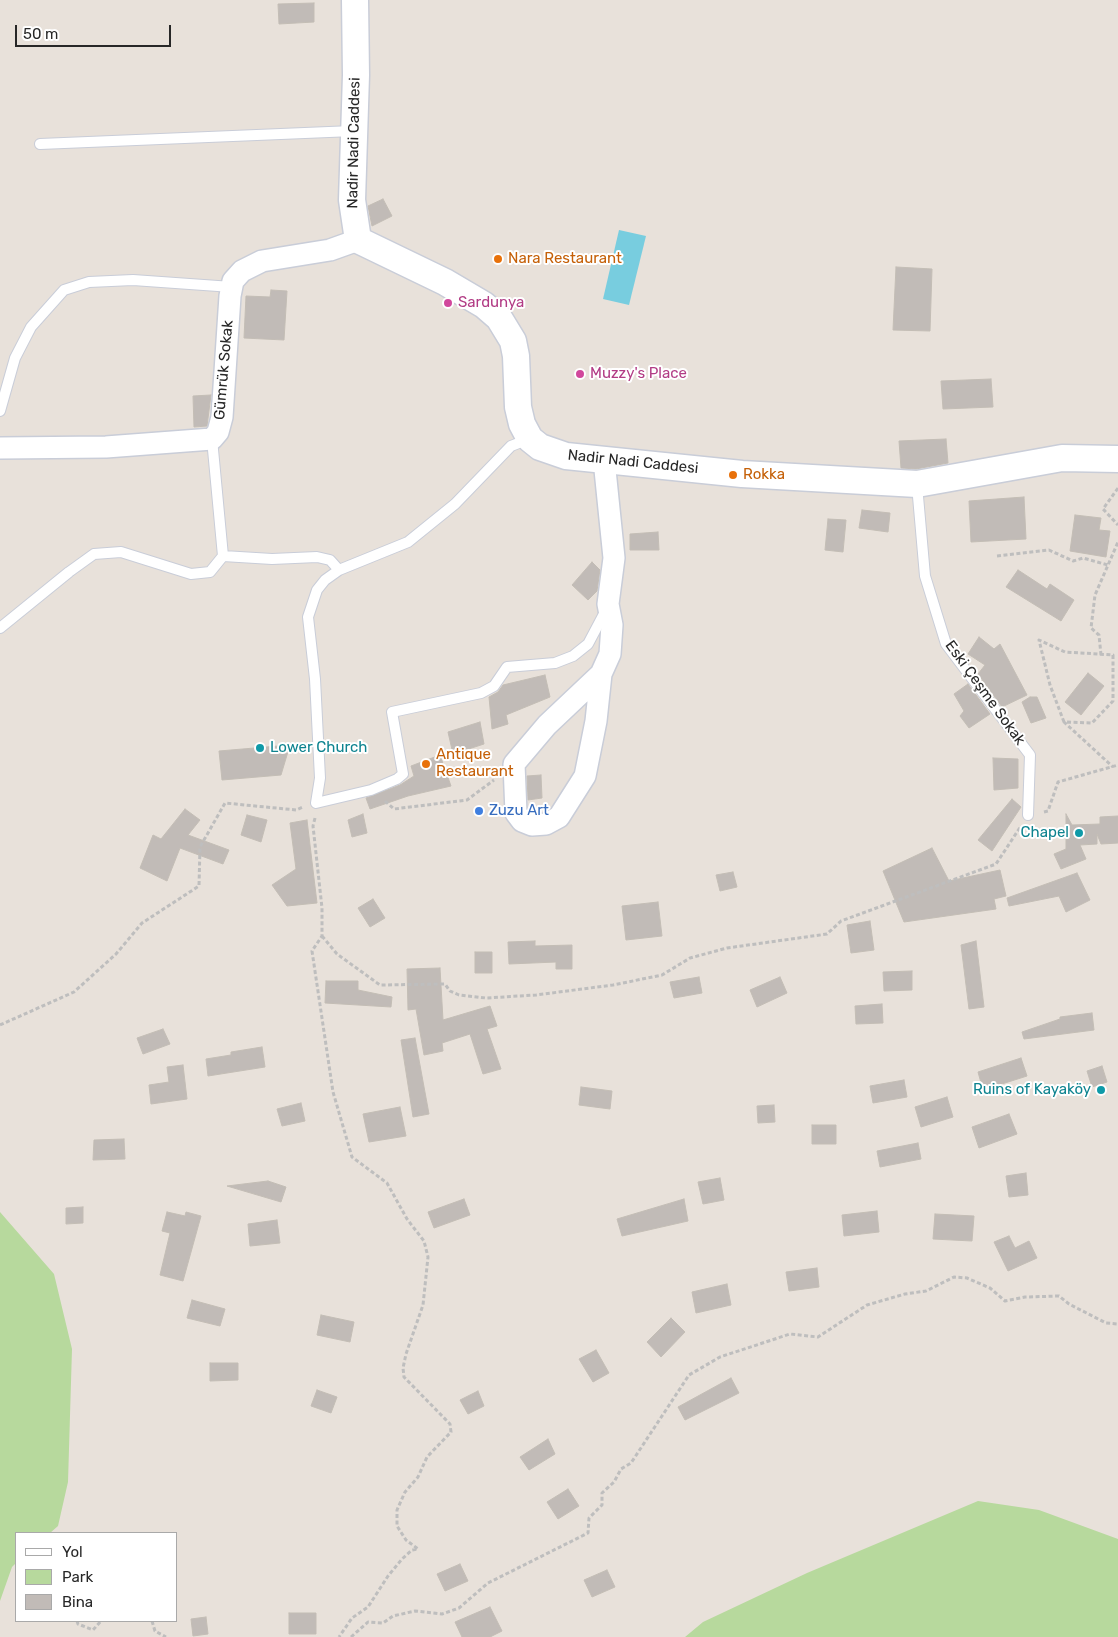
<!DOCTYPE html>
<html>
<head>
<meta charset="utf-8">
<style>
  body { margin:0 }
  #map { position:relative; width:1118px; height:1637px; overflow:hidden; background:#e8e1da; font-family:Rubik,sans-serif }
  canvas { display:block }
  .legend { position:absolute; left:15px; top:1532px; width:162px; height:90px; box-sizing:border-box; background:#fff; border:1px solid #a9a9a9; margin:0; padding:6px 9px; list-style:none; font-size:15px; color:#272727 }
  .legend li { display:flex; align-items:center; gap:10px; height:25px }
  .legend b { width:25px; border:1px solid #a9a9a9 }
  .scale { position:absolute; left:15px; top:25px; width:156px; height:22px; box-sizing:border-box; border:2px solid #272727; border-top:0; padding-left:6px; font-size:15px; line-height:18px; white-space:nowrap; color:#272727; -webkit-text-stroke:4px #fff; paint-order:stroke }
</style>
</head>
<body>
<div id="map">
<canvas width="1118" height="1637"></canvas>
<ul class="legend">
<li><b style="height:6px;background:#fff"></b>Yol</li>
<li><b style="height:14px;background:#b7d99d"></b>Park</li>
<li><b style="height:14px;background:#c1bbb7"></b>Bina</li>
</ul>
<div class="scale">50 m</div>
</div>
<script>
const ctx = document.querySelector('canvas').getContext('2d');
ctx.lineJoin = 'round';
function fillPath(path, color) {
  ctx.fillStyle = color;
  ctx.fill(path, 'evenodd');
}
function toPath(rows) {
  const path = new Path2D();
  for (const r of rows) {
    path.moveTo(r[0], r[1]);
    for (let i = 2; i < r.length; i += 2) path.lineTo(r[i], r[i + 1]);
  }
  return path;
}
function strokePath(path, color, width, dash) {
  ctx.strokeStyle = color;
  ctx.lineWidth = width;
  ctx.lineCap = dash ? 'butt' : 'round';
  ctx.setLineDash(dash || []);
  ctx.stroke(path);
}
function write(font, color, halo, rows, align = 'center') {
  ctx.font = font + ' Rubik,sans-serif';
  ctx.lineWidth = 4;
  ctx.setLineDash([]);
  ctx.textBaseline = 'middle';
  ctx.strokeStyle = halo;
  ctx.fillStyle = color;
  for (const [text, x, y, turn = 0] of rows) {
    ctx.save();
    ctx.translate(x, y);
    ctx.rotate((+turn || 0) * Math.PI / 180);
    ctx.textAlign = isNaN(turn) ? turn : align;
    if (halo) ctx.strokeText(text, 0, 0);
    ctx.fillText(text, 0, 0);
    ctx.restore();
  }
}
fillPath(toPath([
  [0,1212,54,1274,72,1349,68,1482,58,1526,50,1533,16,1533,16,1563,12,1567,0,1601],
  [978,1501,1039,1510,1118,1539,1118,1637,685,1637,703,1622,807,1573]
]), '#b7d99d');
fillPath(toPath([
  [619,230,646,236,629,305,603,299]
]), '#78cddf');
const building = toPath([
  [314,3,314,22,279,24,278,4,314,3],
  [383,199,392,216,372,226,368,206,383,199],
  [896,267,932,269,930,331,893,330,896,267],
  [271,290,287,291,284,340,244,338,246,296,270,297,271,290],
  [991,379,993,407,943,409,941,381,991,379],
  [211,395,207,426,194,427,193,396,211,395],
  [946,439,948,463,916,469,901,468,899,441,946,439],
  [1024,497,1026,539,971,542,969,501,1024,497],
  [862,510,890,513,888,532,859,528,862,510],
  [1075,515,1101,518,1099,530,1110,531,1106,557,1070,551,1075,515],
  [828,519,846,520,843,552,825,550,828,519],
  [658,532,659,550,630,550,630,534,658,532],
  [592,562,600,570,597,591,588,600,572,585,592,562],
  [1018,570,1047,589,1050,584,1074,600,1061,621,1006,587,1018,570],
  [979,637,994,649,1000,644,1027,695,1002,707,978,674,985,665,968,654,979,637],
  [1088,673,1104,686,1081,715,1065,702,1088,673],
  [545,675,550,697,506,715,508,724,492,729,489,697,498,692,503,685,545,675],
  [968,684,990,714,969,728,960,716,964,711,954,694,968,684],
  [1030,697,1037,697,1046,718,1031,723,1022,702,1030,697],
  [480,722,484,744,453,754,448,732,480,722],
  [290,745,281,775,222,780,219,751,290,745],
  [440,755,451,786,408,796,370,809,366,798,400,785,414,776,411,766,440,755],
  [993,758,1018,759,1018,788,994,790,993,758],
  [541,775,542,798,528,800,527,776,541,775],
  [1012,799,1021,807,992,851,978,840,1012,799],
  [185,809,200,820,188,835,229,850,223,864,180,848,167,881,140,868,153,835,161,839,185,809],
  [363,814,367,833,352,837,348,820,363,814],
  [1066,814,1072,825,1100,824,1100,817,1118,816,1118,843,1101,844,1097,834,1097,844,1080,845,1086,859,1061,869,1054,854,1066,849,1066,814],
  [247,815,267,820,261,842,241,835,247,815],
  [307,820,317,903,287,906,272,885,296,869,290,823,307,820],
  [932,848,949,881,1000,870,1006,896,994,899,996,909,904,922,883,871,932,848],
  [733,872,737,887,720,891,716,875,733,872],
  [1077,873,1090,900,1066,912,1059,896,1009,906,1007,898,1077,873],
  [373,899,385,918,370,927,358,908,373,899],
  [658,902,662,936,626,940,622,906,658,902],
  [870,921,874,950,851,953,847,925,870,921],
  [535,941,535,946,572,945,572,969,556,969,556,962,509,964,508,942,535,941],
  [976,941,984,1007,969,1009,961,945,976,941],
  [475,952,492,952,492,973,475,973,475,952],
  [440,968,443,1020,490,1006,497,1026,487,1029,501,1069,483,1074,470,1034,442,1043,443,1051,424,1055,416,1009,408,1010,407,969,440,968],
  [912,971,912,990,884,991,883,972,912,971],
  [699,977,702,993,674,998,670,982,699,977],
  [780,977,787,993,757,1007,750,990,780,977],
  [326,981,358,981,358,990,392,997,391,1007,325,1003,326,981],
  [882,1004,883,1023,856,1024,855,1006,882,1004],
  [1092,1013,1094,1030,1024,1039,1022,1032,1060,1019,1060,1017,1092,1013],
  [163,1029,170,1044,143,1054,137,1038,163,1029],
  [415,1038,429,1114,413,1117,401,1040,415,1038],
  [262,1047,265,1067,208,1076,206,1059,231,1055,231,1052,262,1047],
  [1021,1058,1027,1076,983,1090,978,1072,1021,1058],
  [183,1065,187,1099,151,1104,149,1085,169,1082,167,1067,183,1065],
  [1102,1066,1107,1082,1092,1087,1087,1071,1102,1066],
  [904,1080,907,1097,873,1103,870,1086,904,1080],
  [581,1087,612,1091,610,1109,579,1105,581,1087],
  [947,1097,953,1117,921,1127,915,1107,947,1097],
  [301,1103,305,1121,282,1126,277,1109,301,1103],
  [774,1105,775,1122,758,1123,757,1106,774,1105],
  [400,1107,406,1136,369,1142,363,1114,400,1107],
  [1009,1114,1017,1134,979,1148,972,1127,1009,1114],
  [812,1125,836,1125,836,1144,812,1144,812,1125],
  [124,1139,125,1159,93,1160,94,1140,124,1139],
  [918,1143,921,1159,880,1167,877,1151,918,1143],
  [1026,1173,1028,1195,1009,1197,1006,1176,1026,1173],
  [720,1178,724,1200,703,1204,698,1182,720,1178],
  [268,1181,286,1187,281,1202,227,1186,268,1181],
  [464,1199,470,1215,434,1228,428,1212,464,1199],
  [684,1199,688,1221,622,1236,617,1219,684,1199],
  [83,1207,83,1223,66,1224,66,1208,83,1207],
  [877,1211,879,1232,844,1236,842,1215,877,1211],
  [167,1212,185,1216,186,1212,201,1216,183,1281,160,1275,170,1233,162,1231,167,1212],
  [935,1214,974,1216,972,1241,933,1239,935,1214],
  [277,1220,280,1243,250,1246,248,1224,277,1220],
  [1009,1236,1015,1248,1029,1241,1037,1258,1008,1271,994,1242,1009,1236],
  [817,1268,819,1287,789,1291,786,1272,817,1268],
  [727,1284,731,1305,696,1313,692,1292,727,1284],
  [192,1300,225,1309,220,1326,187,1318,192,1300],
  [321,1315,354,1322,350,1342,317,1335,321,1315],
  [671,1318,685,1332,661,1357,647,1342,671,1318],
  [596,1350,609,1373,593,1382,579,1359,596,1350],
  [210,1363,238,1363,238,1380,210,1381,210,1363],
  [731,1378,739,1393,685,1420,678,1407,731,1378],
  [317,1390,337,1397,331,1413,311,1406,317,1390],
  [478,1391,484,1406,468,1414,460,1400,478,1391],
  [548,1439,555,1454,529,1470,520,1457,548,1439],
  [568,1489,579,1506,558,1519,547,1502,568,1489],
  [460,1564,468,1581,445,1591,437,1574,460,1564],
  [607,1570,615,1587,592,1597,584,1580,607,1570],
  [490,1607,502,1631,490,1637,462,1637,455,1622,490,1607],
  [289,1613,316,1613,316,1634,289,1634,289,1613],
  [206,1617,208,1634,193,1636,191,1619,206,1617]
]);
fillPath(building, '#c1bbb7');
strokePath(building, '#c3bdb5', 1);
const service = toPath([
  [40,144,353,131],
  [0,411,15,358,31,327,64,290,89,282,133,280,232,287],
  [529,439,511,446,455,504,408,542,339,570,325,580,317,590,308,617,315,679,320,778,316,803,371,790,397,779,403,774,392,712,481,693,494,686,507,667,555,663,573,656,588,644,606,610],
  [917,485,925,576,946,644,1030,755,1028,815],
  [223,556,272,559,317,557,330,560,339,570],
  [0,628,69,572,94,554,121,552,191,574,210,572,223,556,212,439]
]);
const minor = toPath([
  [0,448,106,447,212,439,218,432,222,417,230,296,233,281,242,271,262,261,330,250,358,240],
  [601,674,596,721,585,776,559,817,546,824,532,825,522,821,516,813,514,764,547,725,601,674,610,654,612,625,608,604,614,558,604,460]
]);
const tertiary = toPath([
  [355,0,356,75,352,200,358,240,445,282,484,305,499,318,513,341,516,356,518,407,522,424,530,439,540,447,566,456,742,474,917,484,1062,458,1118,459]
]);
strokePath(service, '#c9cdd8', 12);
strokePath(minor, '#c9cdd8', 24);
strokePath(tertiary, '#c9cdd8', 29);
strokePath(toPath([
  [1118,488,1103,509,1118,525],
  [997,556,1049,550,1073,561,1083,558,1108,565],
  [1101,655,1099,635,1091,628,1095,595,1118,542],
  [1064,722,1050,685,1039,640,1065,652,1113,655,1113,701,1092,723,1064,722,1113,767],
  [385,801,394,809,467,800,494,780],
  [1044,812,1048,811,1058,782,1118,765],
  [315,818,313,826,322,908,322,936,312,951,333,1092,352,1157,387,1183,407,1219,424,1241,428,1257,423,1305,406,1354,403,1368,404,1377,450,1424,451,1432,427,1457,418,1477,405,1492,397,1510,397,1526,406,1540,418,1549,412,1550,402,1559,388,1576,368,1607,352,1618,339,1637],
  [322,936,337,954,380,985,445,984,450,991,459,995,486,998,536,995,613,985,662,975,690,958,727,948,827,934,841,921,996,864,1021,826],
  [0,1025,74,992,116,954,142,923,199,886,200,847,225,803,296,810,303,807],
  [77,1621,78,1624,93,1630,101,1621],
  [152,1621,155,1631,166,1637],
  [351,1637,368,1622,383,1623,393,1616,415,1611,442,1614,459,1608,488,1583,588,1533,589,1518,602,1505,602,1493,614,1482,621,1469,631,1463,689,1375,720,1357,790,1334,818,1337,867,1305,905,1294,926,1291,954,1277,967,1278,990,1288,1005,1301,1025,1297,1059,1296,1069,1304,1106,1323,1118,1324]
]), '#bebebe', 3, [4, 2.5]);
strokePath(service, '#fff', 10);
strokePath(minor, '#fff', 21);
strokePath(tertiary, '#fff', 26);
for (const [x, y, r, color] of [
  [498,259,5,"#e8710a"],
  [448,303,5,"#d1479c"],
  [580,374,5,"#d1479c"],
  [733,475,5,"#e8710a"],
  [260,748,5,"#0f9aa8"],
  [426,764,5,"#e8710a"],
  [479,811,5,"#3f7fe0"],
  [1079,833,5,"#0f9aa8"],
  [1101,1090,5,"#0f9aa8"]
]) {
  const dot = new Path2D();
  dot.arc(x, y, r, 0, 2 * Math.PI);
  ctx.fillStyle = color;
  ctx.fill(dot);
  strokePath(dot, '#fff', 2);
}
write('15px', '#272727', '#fff', [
  ["Nadir Nadi Caddesi",354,143,-89],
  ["Gümrük Sokak",224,370,-85],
  ["Nadir Nadi Caddesi",633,462,6],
  ["Eski Çeşme Sokak",985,693,54]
]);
write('15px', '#c56008', '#fff', [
  ["Nara Restaurant",508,259],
  ["Rokka",743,475],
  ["Antique",436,755],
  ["Restaurant",436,772]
], 'left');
write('15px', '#b23c85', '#fff', [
  ["Sardunya",458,303],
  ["Muzzy's Place",590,374]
], 'left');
write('15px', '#0d838f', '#fff', [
  ["Lower Church",270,748,"left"],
  ["Chapel",1069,833],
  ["Ruins of Kayaköy",1091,1090]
], 'right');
write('15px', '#366cbe', '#fff', [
  ["Zuzu Art",489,811]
], 'left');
</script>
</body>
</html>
